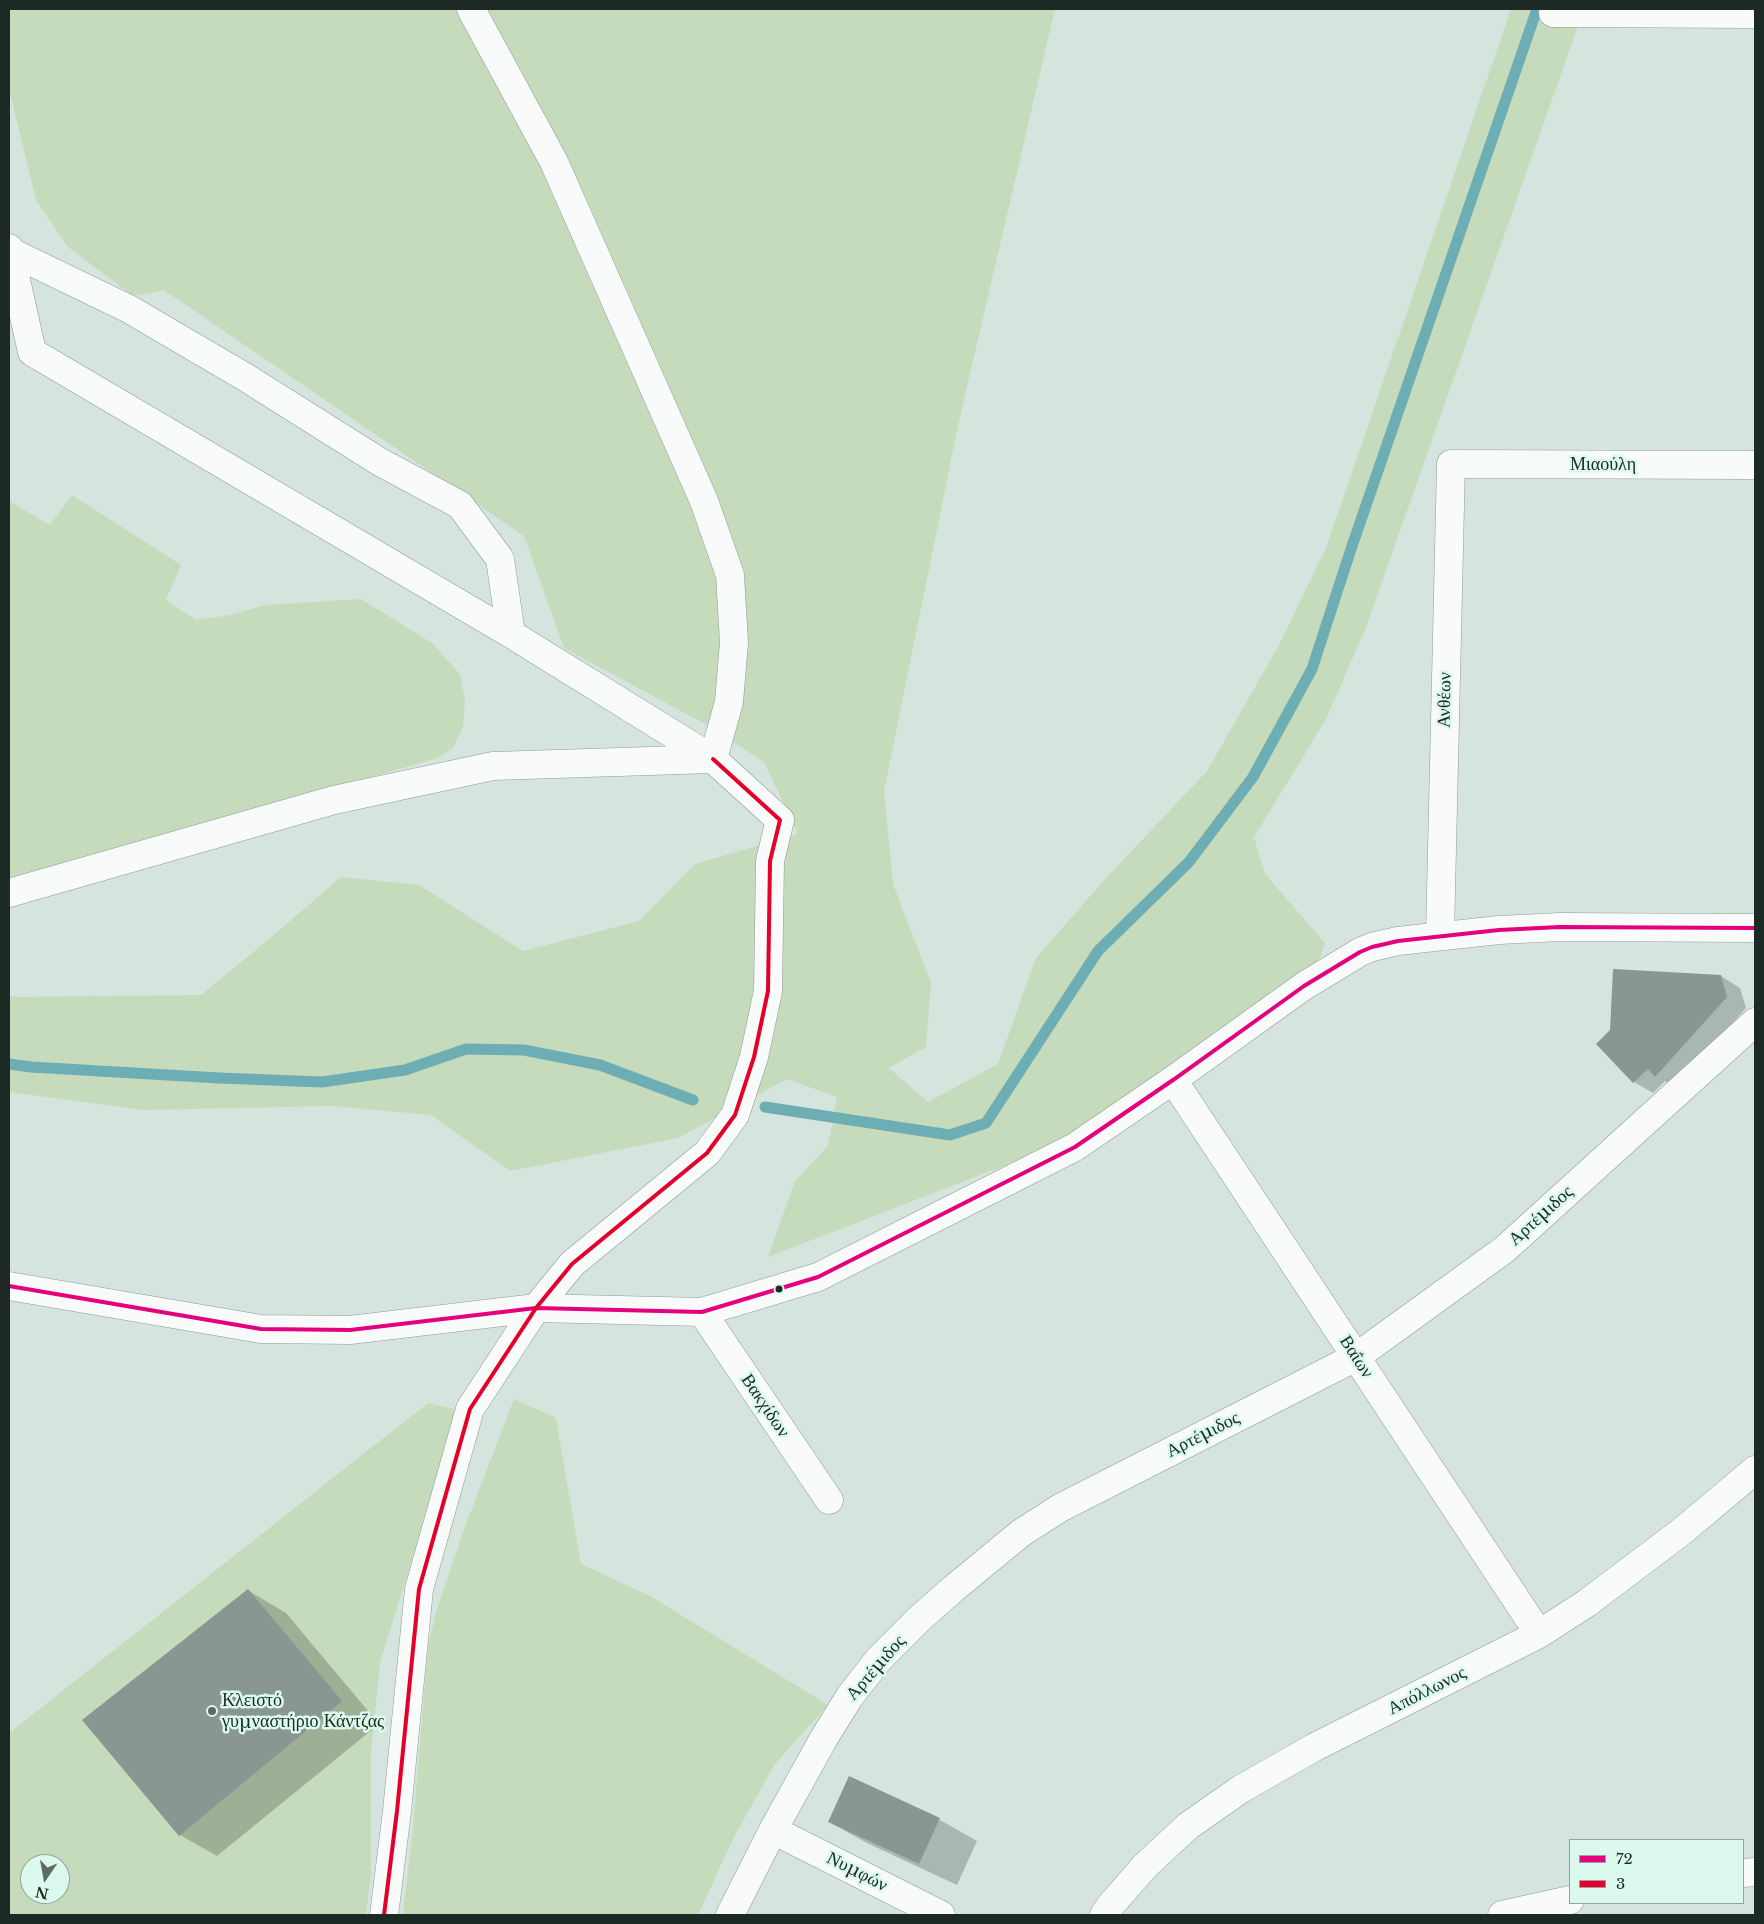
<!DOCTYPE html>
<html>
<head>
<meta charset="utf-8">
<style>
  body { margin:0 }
  #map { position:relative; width:1764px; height:1924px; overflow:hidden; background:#d5e5de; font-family:"Libre Baskerville",serif }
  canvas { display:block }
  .frame { position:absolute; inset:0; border:10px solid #1d2924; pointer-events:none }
  .legend { position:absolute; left:1569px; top:1839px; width:175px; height:65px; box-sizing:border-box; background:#dbf9ed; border:1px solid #8fa69d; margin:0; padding:6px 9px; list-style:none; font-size:15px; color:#1d2924 }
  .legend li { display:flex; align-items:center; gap:10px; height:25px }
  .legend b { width:25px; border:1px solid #8fa69d }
  .north { position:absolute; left:20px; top:1854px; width:50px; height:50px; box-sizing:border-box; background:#dbf9ed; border:1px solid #8fa69d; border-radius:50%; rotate:192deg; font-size:14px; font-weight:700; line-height:20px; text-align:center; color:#1d2924 }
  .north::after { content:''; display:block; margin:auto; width:18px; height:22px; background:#5d6b65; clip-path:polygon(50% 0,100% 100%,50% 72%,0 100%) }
</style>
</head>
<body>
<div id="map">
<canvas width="1764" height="1924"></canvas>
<div class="frame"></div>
<ul class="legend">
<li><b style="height:6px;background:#e5007d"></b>72</li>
<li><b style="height:6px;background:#e4002b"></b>3</li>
</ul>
<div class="north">N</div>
</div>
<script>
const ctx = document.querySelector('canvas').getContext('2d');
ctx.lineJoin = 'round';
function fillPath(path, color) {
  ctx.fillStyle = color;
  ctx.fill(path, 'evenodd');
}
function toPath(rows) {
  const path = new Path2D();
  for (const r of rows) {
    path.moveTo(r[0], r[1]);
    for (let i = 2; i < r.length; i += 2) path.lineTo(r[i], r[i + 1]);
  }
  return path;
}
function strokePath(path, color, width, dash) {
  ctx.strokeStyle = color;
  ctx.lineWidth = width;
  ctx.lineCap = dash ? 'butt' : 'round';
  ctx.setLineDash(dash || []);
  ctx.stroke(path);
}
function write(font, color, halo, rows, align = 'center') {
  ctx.font = font + ' "Libre Baskerville",serif';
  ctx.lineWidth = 5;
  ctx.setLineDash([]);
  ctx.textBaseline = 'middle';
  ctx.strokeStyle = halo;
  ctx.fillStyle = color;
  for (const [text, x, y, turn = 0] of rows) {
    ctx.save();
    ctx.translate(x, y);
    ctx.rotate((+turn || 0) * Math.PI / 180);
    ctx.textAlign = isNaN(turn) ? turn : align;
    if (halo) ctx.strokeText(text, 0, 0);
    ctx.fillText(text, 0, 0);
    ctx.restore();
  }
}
fillPath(toPath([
  [9,9,1055,9,959,421,884,791,893,884,931,983,926,1047,889,1068,928,1102,998,1064,1036,958,1106,878,1207,771,1279,645,1326,548,1511,9,1584,9,1365,630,1325,721,1254,837,1265,874,1325,943,1319,961,1063,1143,768,1257,795,1181,828,1146,837,1097,787,1079,678,1138,510,1171,431,1115,332,1106,143,1110,9,1092,9,996,18,997,201,995,269,939,341,877,419,885,523,951,639,921,695,864,798,834,764,762,707,725,564,648,524,536,164,290,133,296,68,247,36,200,9,89],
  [72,495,181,565,166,600,196,620,230,615,265,605,361,599,432,643,460,674,465,700,463,727,453,748,435,759,9,879,9,501,50,525],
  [514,1399,556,1418,581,1564,650,1596,828,1705,775,1764,734,1837,698,1915,403,1915,413,1827,428,1647,436,1612,463,1532],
  [428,1403,458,1410,380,1663,371,1753,371,1873,366,1915,9,1915,9,1733],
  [30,1864,60,1864,60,1894,30,1894]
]), '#c6dbbb');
fillPath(toPath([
  [1721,976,1740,988,1746,1008,1675,1087,1665,1081,1653,1093,1634,1082],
  [249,1591,286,1613,379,1724,217,1856,180,1835],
  [849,1778,940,1820,977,1841,957,1885,867,1843,829,1822]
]), '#0003');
strokePath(toPath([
  [9,1064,31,1067,219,1078,322,1082,405,1070,466,1049,524,1050,600,1065,693,1100],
  [765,1107,950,1135,986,1123,1098,951,1189,862,1253,777,1312,669,1351,549,1537,9]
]), '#6daeb5', 11);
fillPath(toPath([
  [1613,969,1721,975,1727,997,1655,1077,1648,1069,1633,1083,1596,1044,1610,1030],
  [248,1589,342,1701,179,1836,82,1720],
  [849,1776,940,1818,919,1864,828,1822]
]), '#899692');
const minor = toPath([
  [471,9,554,162,704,501,730,575,734,643,729,702,713,759],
  [1553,13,1755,14],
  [9,248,32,352,511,634,713,759,780,820,770,861,768,991,754,1057,735,1115,707,1153,572,1264,536,1308,470,1409,419,1589,397,1811,384,1915],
  [9,251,129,309,245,377,380,462,460,505,500,559,511,634],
  [9,893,334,800,493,766,713,759],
  [1440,935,1451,464,1755,465],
  [1173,1080,1539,1634],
  [9,1286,261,1329,350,1330,536,1308,702,1312,818,1277,1075,1147,1173,1080,1304,986,1360,952,1372,947,1398,941,1499,930,1560,927,1755,928],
  [702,1312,829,1500],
  [773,1830,941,1915],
  [1743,1873,1755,1872],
  [730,1915,773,1830,824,1738,850,1696,879,1659,918,1620,953,1589,1021,1533,1060,1508,1356,1357,1505,1249,1755,1022],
  [1104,1915,1110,1906,1145,1866,1188,1826,1241,1789,1313,1748,1539,1634,1587,1603,1681,1532,1755,1470],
  [1502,1915,1570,1900]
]);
strokePath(minor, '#8d9a94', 29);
strokePath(minor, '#f9fbfa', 28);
strokePath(toPath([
  [9,1286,261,1329,350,1330,536,1308,702,1312,818,1277,1075,1147,1173,1080,1304,986,1360,952,1372,947,1398,941,1499,930,1560,927,1755,928]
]), '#e5007d', 4);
strokePath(toPath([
  [384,1915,397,1811,419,1589,470,1409,536,1308,572,1264,707,1153,735,1115,754,1057,768,991,770,861,780,820,713,759]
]), '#e4002b', 4);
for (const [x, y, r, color] of [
  [779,1289,4.5,"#1d2924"],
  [212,1711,5,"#5d6b65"]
]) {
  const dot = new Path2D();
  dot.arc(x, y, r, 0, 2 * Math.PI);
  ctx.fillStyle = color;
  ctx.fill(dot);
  strokePath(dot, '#dbf9ed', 2);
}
write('18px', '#1d2924', '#dbf9ed', [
  ["Μιαούλη",1603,465],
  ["Ανθέων",1445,700,-89],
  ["Αρτέμιδος",1541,1216,-42],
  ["Βαΐων",1356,1357,57],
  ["Βακχίδων",765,1406,56],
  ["Αρτέμιδος",1203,1435,-27],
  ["Αρτέμιδος",876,1668,-49],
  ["Απόλλωνος",1427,1691,-27],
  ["Νυμφών",857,1872,27]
]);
write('18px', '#1d2924', '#dbf9ed', [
  ["Κλειστό",222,1701],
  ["γυμναστήριο Κάντζας",222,1722]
], 'left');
</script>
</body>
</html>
